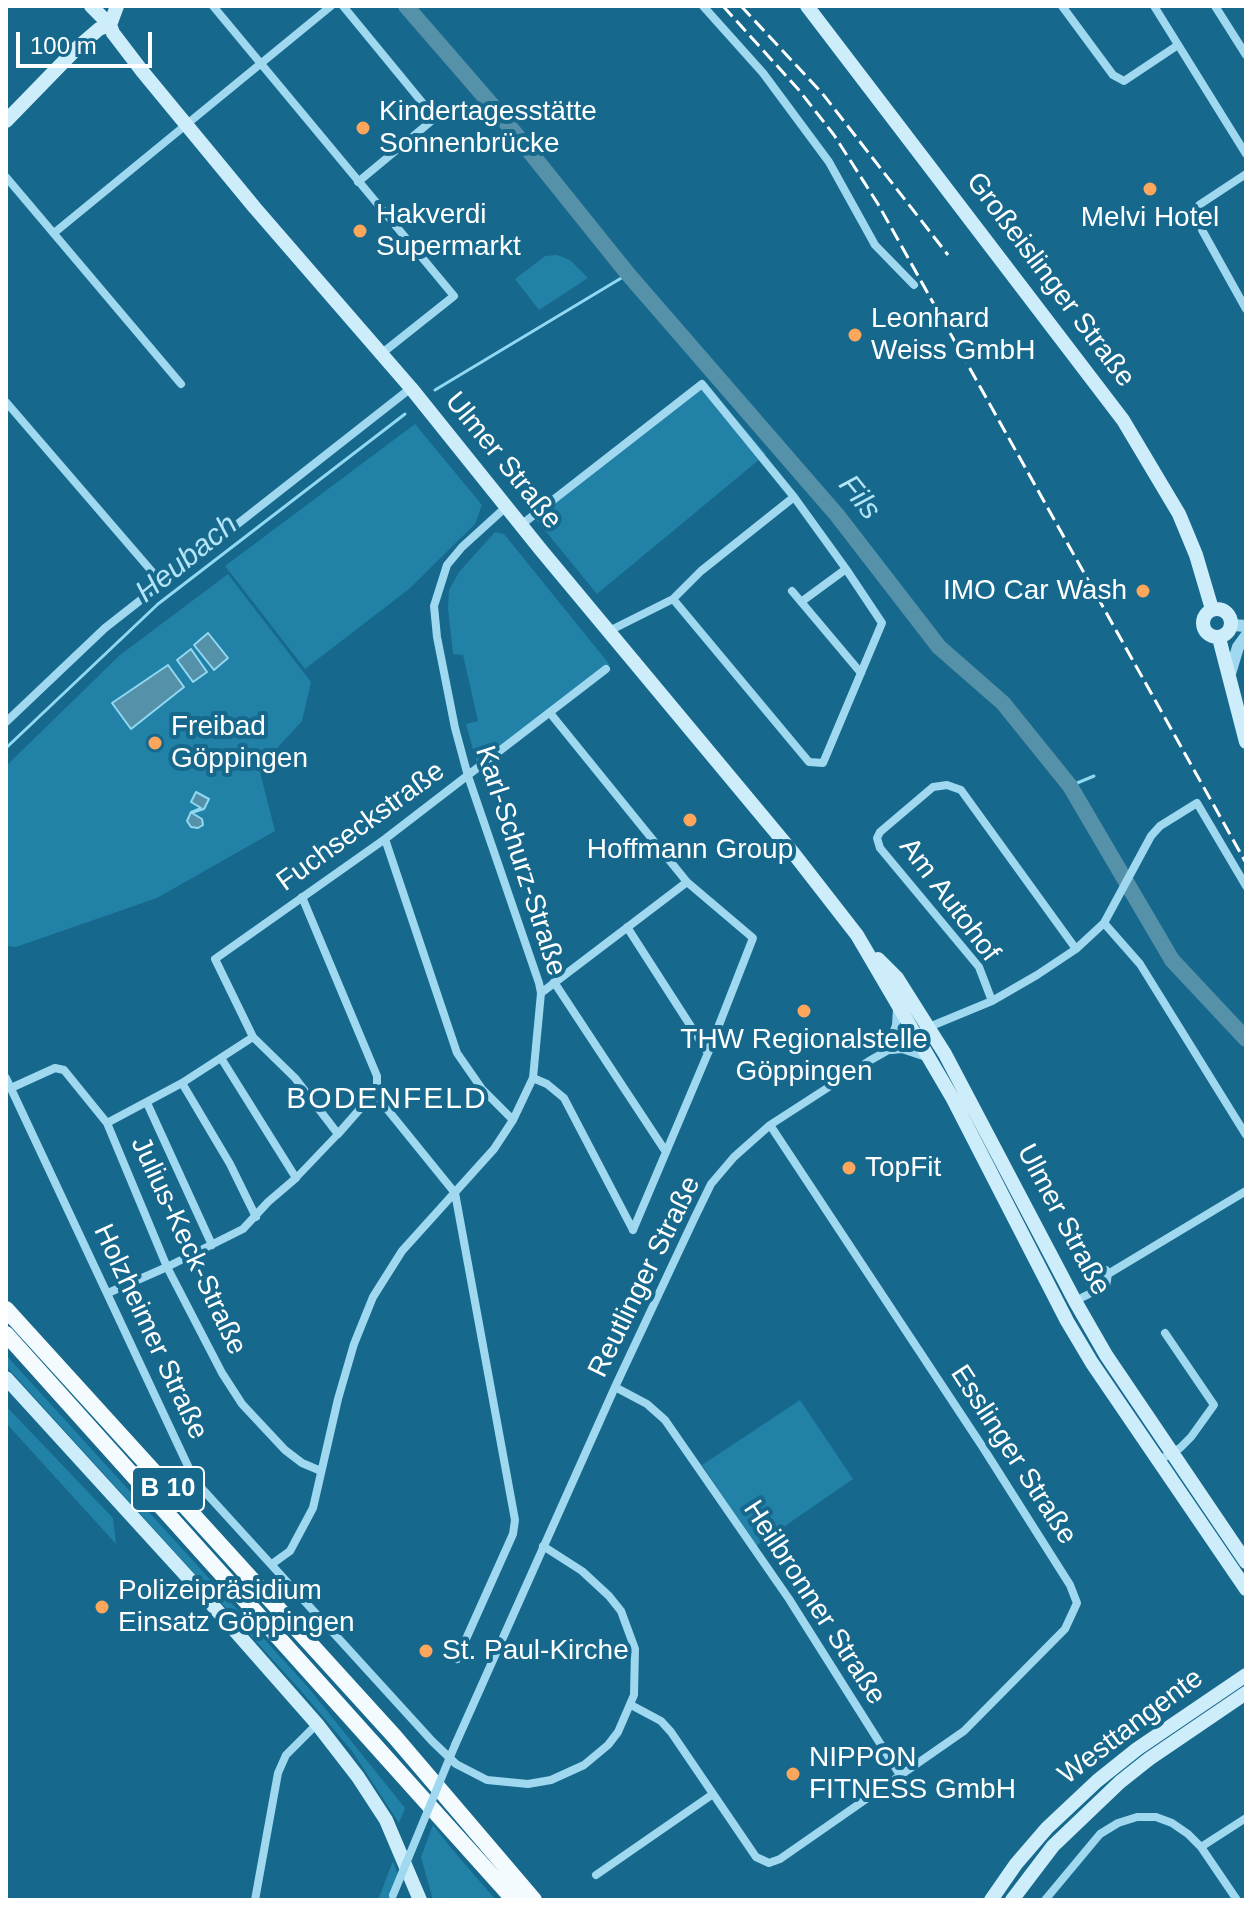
<!DOCTYPE html>
<html>
<head>
<meta charset="utf-8">
<style>
  body { margin:0 }
  #map { position:relative; width:1252px; height:1906px; overflow:hidden; background:#16688c; font-family:Arial,sans-serif }
  canvas { display:block }
  .frame { position:absolute; inset:0; border:8px solid #fff; pointer-events:none }
  .scale { position:absolute; left:16px; top:32px; width:136px; height:36px; box-sizing:border-box; border:4px solid #fff; border-top:0; padding-left:10px; font-size:24px; line-height:28px; white-space:nowrap; color:#fff; -webkit-text-stroke:6px #16688c; paint-order:stroke }
</style>
</head>
<body>
<div id="map">
<canvas width="1252" height="1906"></canvas>
<div class="frame"></div>
<div class="scale">100 m</div>
</div>
<script>
const ctx = document.querySelector('canvas').getContext('2d');
ctx.lineJoin = 'round';
function fillPath(path, color) {
  ctx.fillStyle = color;
  ctx.fill(path, 'evenodd');
}
function toPath(rows) {
  const path = new Path2D();
  for (const r of rows) {
    if (r.length === 3) {
      path.moveTo(r[0] + r[2], r[1]);
      path.arc(r[0], r[1], r[2], 0, 2 * Math.PI);
      continue;
    }
    path.moveTo(r[0], r[1]);
    for (let i = 2; i < r.length; i += 2) path.lineTo(r[i], r[i + 1]);
  }
  return path;
}
function strokePath(path, color, width, dash) {
  ctx.strokeStyle = color;
  ctx.lineWidth = width;
  ctx.lineCap = dash ? 'butt' : 'round';
  ctx.setLineDash(dash || []);
  ctx.stroke(path);
}
function write(font, color, halo, rows, align = 'center') {
  ctx.font = font + ' Arial,sans-serif';
  ctx.lineWidth = 8;
  ctx.setLineDash([]);
  ctx.textBaseline = 'middle';
  ctx.strokeStyle = halo;
  ctx.fillStyle = color;
  for (const [text, x, y, turn = 0] of rows) {
    ctx.save();
    ctx.translate(x, y);
    ctx.rotate((+turn || 0) * Math.PI / 180);
    ctx.textAlign = isNaN(turn) ? turn : align;
    if (halo) ctx.strokeText(text, 0, 0);
    ctx.fillText(text, 0, 0);
    ctx.restore();
  }
}
fillPath(toPath([
  [557,255,570,260,588,278,539,310,515,279,545,256],
  [706,384,766,454,597,594,534,517],
  [415,424,482,505,475,524,409,589,305,669,225,566],
  [495,532,504,534,610,665,478,767,466,724,478,721,463,655,453,654,448,608,449,590,459,572],
  [228,574,311,682,302,721,259,768,275,831,157,898,16,947,6,946,6,766,120,655],
  [6,1355,307,1686,405,1808,399,1823,352,1751,302,1692,6,1366],
  [800,1400,853,1479,756,1546,702,1465],
  [6,1406,113,1518,116,1544,6,1423],
  [433,1825,452,1849,496,1900,433,1900,421,1857],
  [393,1861,399,1878,389,1900,378,1900]
]), '#2181a7');
const water = toPath([
  [208,633,228,658,214,670,194,645,208,633],
  [191,649,207,672,193,682,177,660,191,649],
  [168,665,184,687,131,729,112,703,168,665],
  [196,792,209,799,204,809,192,813,202,819,203,825,198,828,191,827,187,821,191,812,201,808,191,802,196,792]
]);
fillPath(water, '#5691aa');
strokePath(water, '#91d8f2', 2);
strokePath(toPath([
  [435,390,628,274],
  [6,748,158,604,405,414],
  [1070,786,1094,776]
]), '#91d8f2', 3);
strokePath(toPath([
  [406,6,497,111,628,274,837,515,939,647,1003,703,1070,786,1172,960,1246,1039]
]), '#5691aa', 16);
strokePath(toPath([
  [296,1178,338,1134]
]), '#9fd8ef', 7);
strokePath(toPath([
  [213,6,454,296,381,354],
  [343,6,435,118,358,182],
  [703,6,763,73,829,162,875,245,914,285],
  [1062,6,1113,75,1124,81,1178,45],
  [1154,6,1246,154],
  [1215,6,1246,55],
  [1246,174,1199,205,1202,230,1246,309],
  [6,177,181,384],
  [54,233,331,6],
  [6,402,161,582],
  [521,525,702,384,794,497,846,569,882,623,823,763,809,762,673,599],
  [792,591,861,673],
  [801,602,846,569],
  [609,631,673,599,701,571,794,497],
  [550,713,687,882,753,938,708,1053,633,1230],
  [6,722,105,628,411,388],
  [385,839,457,1053,482,1089,513,1120],
  [302,897,377,1076,377,1085,374,1093,338,1134,295,1078,253,1037,215,959,385,839,606,669],
  [1104,923,1140,964,1246,1135],
  [627,927,708,1053],
  [554,982,666,1152],
  [541,993,687,882],
  [992,1001,979,967,880,848,877,838,880,832,933,787,947,785,961,790,1076,949],
  [887,1050,896,1025,897,1009],
  [892,1050,902,1049,929,1058],
  [6,1078,195,1481,432,1741,456,1764,487,1780,528,1784,551,1780,584,1765,608,1745,618,1732,634,1695,635,1649,621,1611,609,1596,582,1571,543,1546],
  [533,1078,547,1084,564,1098,633,1230],
  [182,1083,230,1164,256,1217],
  [11,1088,55,1068,64,1070,107,1123,167,1267,222,1373,242,1404,285,1450,302,1463,321,1471],
  [374,1093,455,1193,515,1520,513,1534,457,1659],
  [147,1103,212,1245],
  [107,1123,182,1083,253,1037],
  [1108,1274,1106,1270,1096,1268,1090,1274,1090,1283,1097,1288,1106,1286,1108,1274,1246,1191],
  [108,1293,167,1267,243,1229,268,1202,296,1178,221,1058],
  [1075,1301,1101,1288],
  [615,1387,647,1404,665,1420,789,1599,900,1775],
  [1158,1461,1180,1448,1191,1437,1214,1405,1165,1333],
  [272,1564,290,1551,313,1508,338,1399,354,1344,373,1297,402,1251,494,1149,513,1120,533,1078,541,993,539,983,468,776,455,728,437,637,434,606,447,565,462,547,506,507],
  [631,1705,661,1721,671,1732,756,1857,769,1863,780,1859,964,1731,1065,1629,1077,1603,1070,1585,982,1446,770,1125],
  [455,1745,615,1387,694,1219,711,1184,734,1157,770,1125,869,1061,929,1027,992,1001,1037,975,1076,949,1104,923,1151,836,1160,826,1197,803,1246,886],
  [1201,1847,1246,1818],
  [596,1875,713,1794],
  [255,1900,278,1773,286,1755,317,1724],
  [1045,1900,1100,1834,1118,1823,1137,1817,1156,1817,1172,1823,1188,1834,1201,1847,1237,1900]
]), '#9fd8ef', 8);
strokePath(toPath([
  [1232,625,1246,626],
  [1229,677,1238,647,1246,636]
]), '#9fd8ef', 12);
strokePath(toPath([
  [91,6,110,25],
  [117,6,110,25,113,33,142,71,255,208,411,388,541,550,794,854,857,935,953,1099,1067,1321,1092,1363,1246,1589],
  [807,6,1123,420,1179,514,1196,555,1212,609],
  [6,121,78,47,99,29,110,25],
  [1217,623,14],
  [1219,638,1246,742],
  [878,959,897,978,945,1054,1075,1301,1106,1355,1246,1562],
  [6,1378,193,1583,317,1724,358,1777,386,1820,420,1900],
  [991,1900,1016,1864,1047,1828,1097,1781,1137,1749,1246,1675],
  [1012,1900,1053,1846,1120,1782,1149,1759,1246,1693]
]), '#cdedfb', 14);
strokePath(toPath([
  [6,1309,395,1737,534,1900],
  [6,1334,514,1900]
]), '#f3fbff', 16);
strokePath(toPath([
  [723,6,798,89,834,135,878,204,1246,863],
  [741,6,822,93,948,255]
]), '#fff', 3, [14, 6]);
strokePath(toPath([
  [393,1895,455,1745]
]), '#9fd8ef', 8);
for (const [x, y, r, color] of [
  [363,128,8,"#ffa65d"],
  [1150,189,8,"#ffa65d"],
  [360,231,8,"#ffa65d"],
  [855,335,8,"#ffa65d"],
  [1143,591,8,"#ffa65d"],
  [155,743,8,"#ffa65d"],
  [690,820,8,"#ffa65d"],
  [804,1011,8,"#ffa65d"],
  [849,1168,8,"#ffa65d"],
  [102,1607,8,"#ffa65d"],
  [426,1651,8,"#ffa65d"],
  [793,1774,8,"#ffa65d"]
]) {
  const dot = new Path2D();
  dot.arc(x, y, r, 0, 2 * Math.PI);
  ctx.fillStyle = color;
  ctx.fill(dot);
  strokePath(dot, '#16688c', 3);
}
for (const [x, y, w] of [
  [168,1489,72]
]) {
  const box = new Path2D();
  box.roundRect(x - w / 2, y - 22, w, 44, 6);
  ctx.fillStyle = '#16688c';
  ctx.fill(box);
  strokePath(box, '#fff', 2);
}
write('bold 26px', '#fff', null, [
  ["B 10",168,1489]
]);
write('28px', '#fff', '#16688c', [
  ["Kindertagesstätte",379,112],
  ["Sonnenbrücke",379,144],
  ["Hakverdi",376,215],
  ["Supermarkt",376,247],
  ["Melvi Hotel",1150,218,"center"],
  ["Leonhard",871,319],
  ["Weiss GmbH",871,351],
  ["IMO Car Wash",1127,591,"right"],
  ["Freibad",171,727],
  ["Göppingen",171,759],
  ["Hoffmann Group",690,850,"center"],
  ["THW Regionalstelle",804,1040,"center"],
  ["Göppingen",804,1072,"center"],
  ["TopFit",865,1168],
  ["Polizeipräsidium",118,1591],
  ["Einsatz Göppingen",118,1623],
  ["St. Paul-Kirche",442,1651],
  ["NIPPON",809,1758],
  ["FITNESS GmbH",809,1790]
], 'left');
write('28px', '#fff', '#16688c', [
  ["Großeislinger Straße",1050,280,53],
  ["Ulmer Straße",503,461,51],
  ["Fuchseckstraße",361,827,-36],
  ["Karl-Schurz-Straße",520,861,72],
  ["Am Autohof",949,900,53],
  ["Ulmer Straße",1063,1220,62],
  ["Julius-Keck-Straße",188,1246,65],
  ["Reutlinger Straße",645,1277,-64],
  ["Holzheimer Straße",150,1332,65],
  ["Esslinger Straße",1013,1455,57],
  ["Heilbronner Straße",814,1603,57],
  ["Westtangente",1131,1727,-37]
]);
write('italic 30px', '#b3e4f7', '#16688c', [
  ["Fils",859,498,51],
  ["Heubach",187,559,-39]
]);
ctx.letterSpacing = '2px';
write('30px', '#fff', '#16688c', [
  ["BODENFELD",387,1100]
]);
ctx.letterSpacing = '0px';
</script>
</body>
</html>
